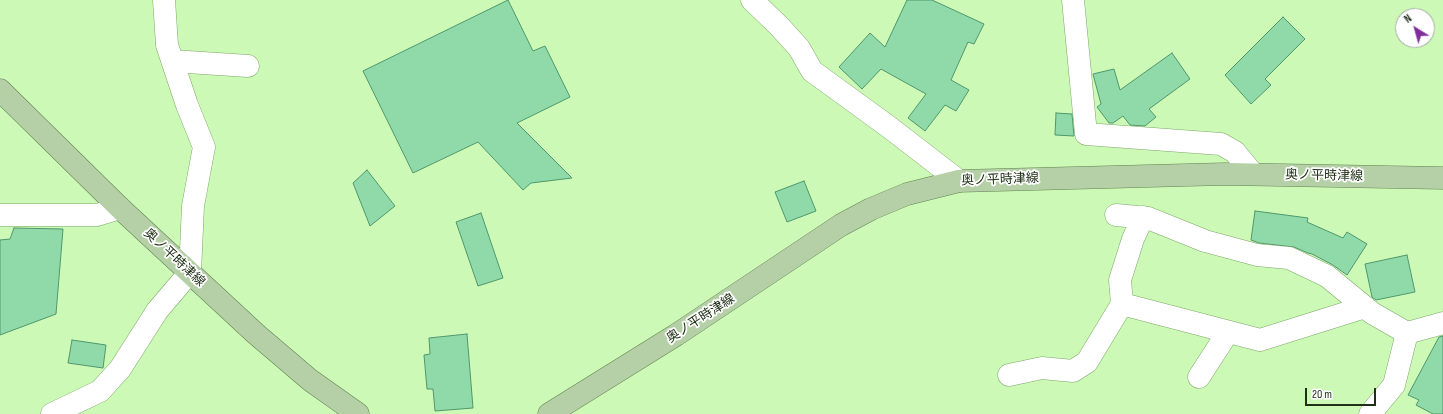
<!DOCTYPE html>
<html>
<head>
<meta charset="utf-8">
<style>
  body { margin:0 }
  #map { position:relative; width:1443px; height:414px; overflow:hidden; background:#ccf9b6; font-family:"Sofia Sans Condensed",sans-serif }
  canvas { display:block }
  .north { position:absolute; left:1395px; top:8px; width:40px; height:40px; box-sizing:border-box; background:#fff; border:1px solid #a6aca2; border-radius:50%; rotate:323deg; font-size:11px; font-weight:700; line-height:16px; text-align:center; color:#203017 }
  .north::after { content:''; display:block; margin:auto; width:14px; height:18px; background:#802e9d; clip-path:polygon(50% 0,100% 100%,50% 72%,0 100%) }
  .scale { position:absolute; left:1305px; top:388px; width:71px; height:18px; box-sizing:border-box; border:2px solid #203017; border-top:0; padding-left:5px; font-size:12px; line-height:14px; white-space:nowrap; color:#203017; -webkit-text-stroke:3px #fff; paint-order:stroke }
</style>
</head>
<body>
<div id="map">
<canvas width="1443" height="414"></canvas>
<div class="north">N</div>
<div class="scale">20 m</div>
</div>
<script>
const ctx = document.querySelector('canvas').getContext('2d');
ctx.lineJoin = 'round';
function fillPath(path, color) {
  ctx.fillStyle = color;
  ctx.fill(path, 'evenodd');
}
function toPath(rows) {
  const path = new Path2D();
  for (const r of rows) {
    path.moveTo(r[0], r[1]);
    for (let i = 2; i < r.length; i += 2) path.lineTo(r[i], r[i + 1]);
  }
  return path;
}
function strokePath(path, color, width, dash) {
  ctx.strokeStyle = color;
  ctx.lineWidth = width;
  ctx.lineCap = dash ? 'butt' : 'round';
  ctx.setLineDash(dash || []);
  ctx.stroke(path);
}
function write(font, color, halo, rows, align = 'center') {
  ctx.font = font + ' "Sofia Sans Condensed","Noto Sans JP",sans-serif';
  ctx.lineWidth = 3.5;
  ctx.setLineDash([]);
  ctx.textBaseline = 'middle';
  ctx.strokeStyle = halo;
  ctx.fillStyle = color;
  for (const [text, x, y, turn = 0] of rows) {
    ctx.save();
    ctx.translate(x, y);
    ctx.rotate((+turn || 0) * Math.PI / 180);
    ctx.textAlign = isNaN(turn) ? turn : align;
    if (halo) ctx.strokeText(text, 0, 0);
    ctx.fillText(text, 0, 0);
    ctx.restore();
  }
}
const building = toPath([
  [508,0,533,51,545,46,570,97,517,123,572,178,531,183,523,190,478,142,413,173,363,71,508,0],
  [907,0,932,0,984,24,974,44,968,42,951,80,969,90,956,111,945,105,925,131,908,118,926,94,881,69,862,89,839,67,870,33,885,47,907,0],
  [1283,17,1305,39,1265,79,1271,85,1251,104,1225,75,1283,17],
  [1172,53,1190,79,1149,109,1156,117,1145,126,1130,125,1123,116,1113,123,1109,123,1097,107,1101,104,1093,74,1114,69,1120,90,1172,53],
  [1056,113,1072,114,1074,136,1055,135,1056,113],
  [367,170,395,206,370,226,353,183,367,170],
  [804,181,816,211,787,222,775,192,804,181],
  [1255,211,1308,218,1307,222,1343,238,1347,232,1367,244,1347,275,1333,265,1312,254,1308,253,1294,247,1259,243,1251,240,1255,211],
  [481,213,503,278,478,286,456,222,481,213],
  [14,228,63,229,56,314,0,335,0,240,10,239,14,228],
  [1407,255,1415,292,1376,300,1372,297,1365,264,1407,255],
  [467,334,473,408,435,411,433,389,427,389,424,355,430,354,429,338,467,334],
  [1443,336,1443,414,1433,414,1416,405,1419,400,1408,395,1439,337,1443,336],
  [72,340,106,345,103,368,68,363,72,340]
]);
fillPath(building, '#90daaa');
strokePath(building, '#4f976b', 1);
const minor = toPath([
  [752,0,779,26,799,48,812,71,889,127,959,181],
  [1073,0,1086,134,1221,144,1235,152,1253,174],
  [172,61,248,66],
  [0,215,97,215,120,208],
  [1116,215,1148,218,1205,241,1257,255,1289,258,1327,276,1372,313,1407,333],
  [1122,304,1260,340,1365,307],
  [1009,375,1042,368,1073,371,1087,362,1122,304,1120,280,1133,239,1143,217],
  [1199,377,1228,332],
  [52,414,100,391,120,369,157,311,190,272,193,206,204,147,187,105,167,45,164,0],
  [1370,414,1394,385,1407,333,1443,323]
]);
const major = toPath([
  [0,90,120,208,256,334,310,380,358,414],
  [549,414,676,335,841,225,871,209,907,194,959,181,1225,174,1443,178]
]);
strokePath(minor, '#7da768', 23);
strokePath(major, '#61834f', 23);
strokePath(minor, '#fff', 22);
strokePath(major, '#b5d0a7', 22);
write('13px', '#203017', '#fff', [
  ["奥ノ平時津線",1324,176,1],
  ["奥ノ平時津線",1000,180,-2],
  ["奥ノ平時津線",174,258,43],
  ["奥ノ平時津線",701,319,-33]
]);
</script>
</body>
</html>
